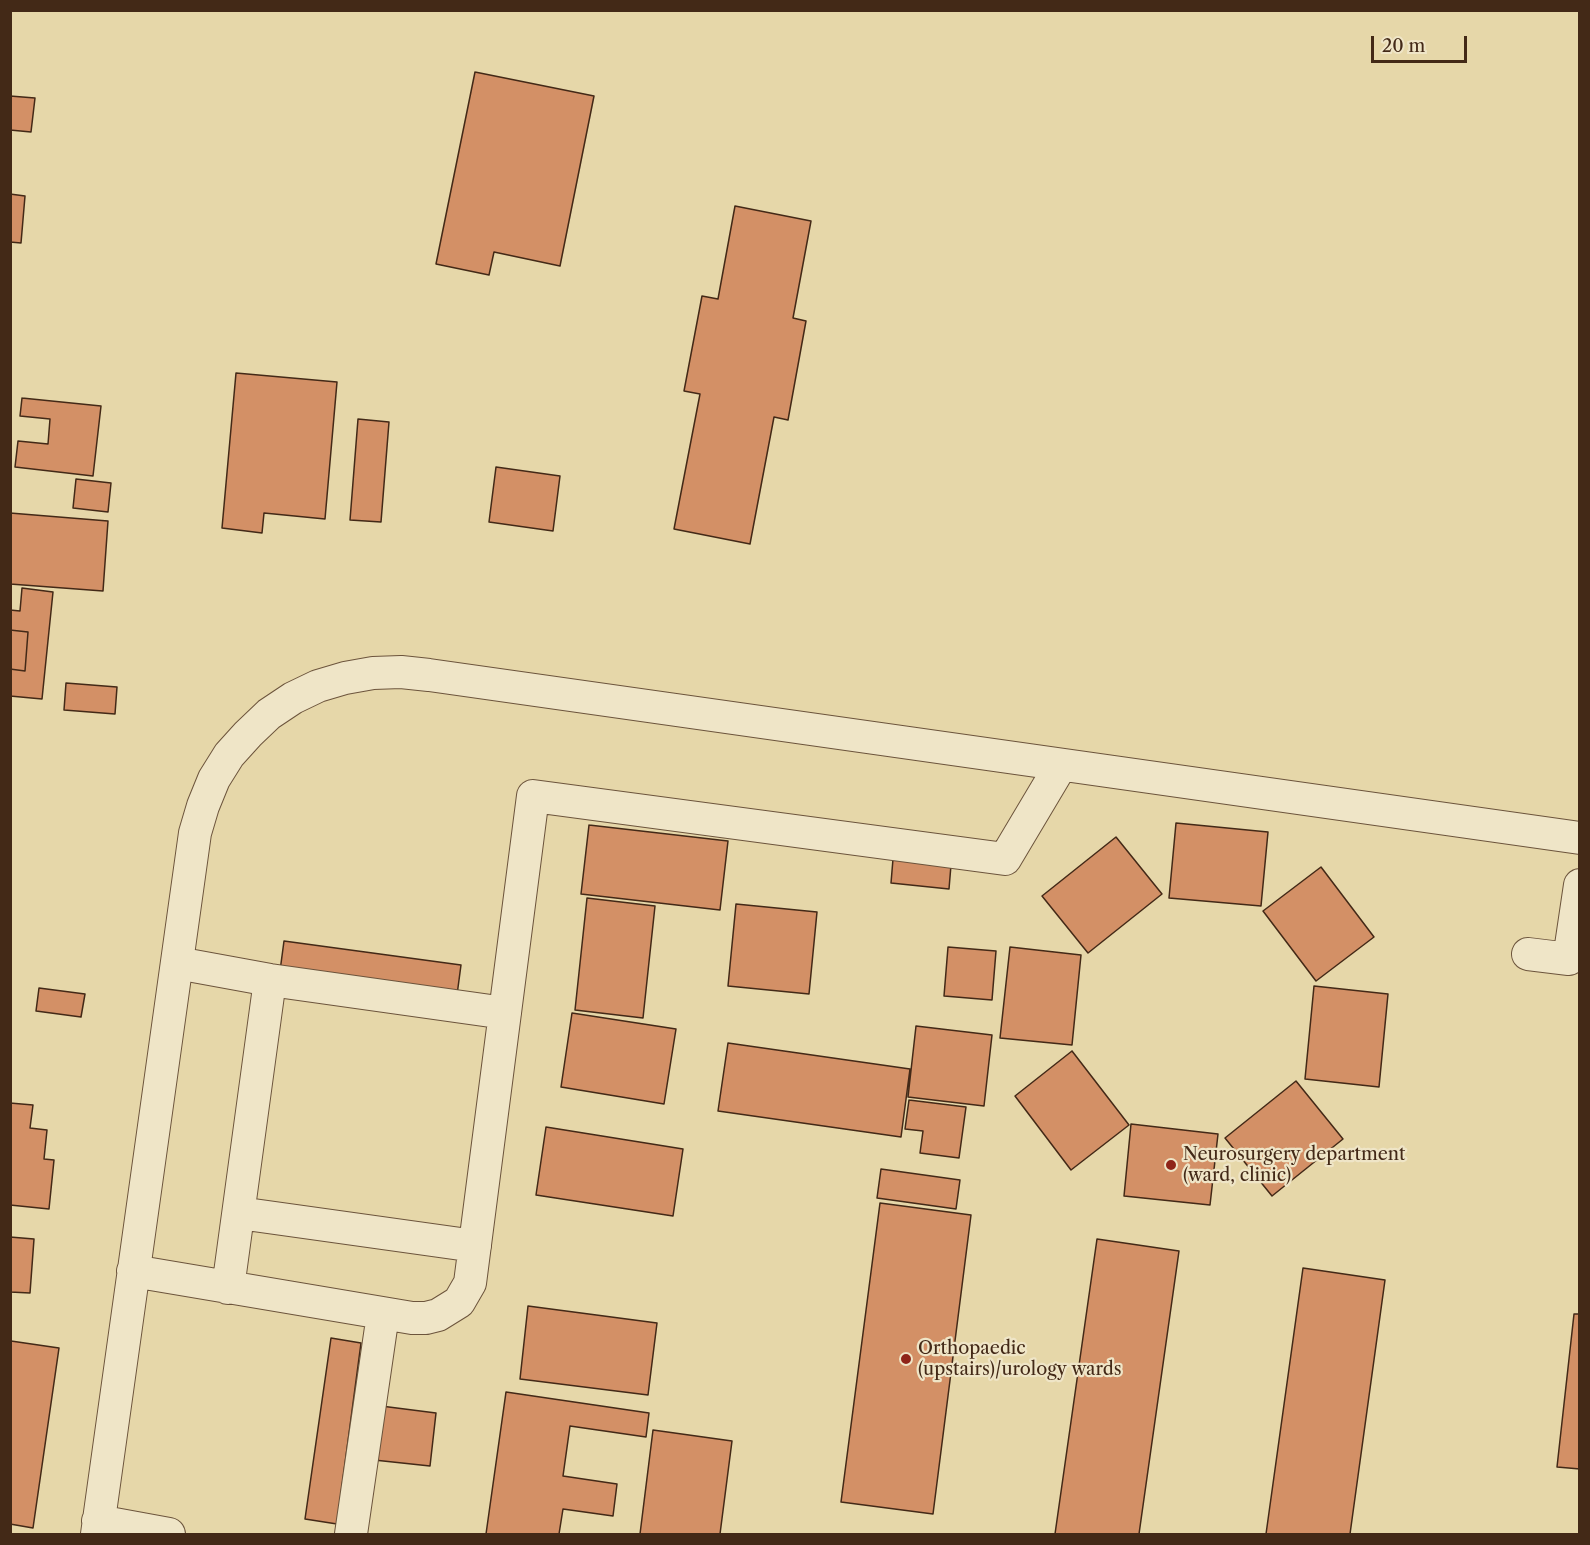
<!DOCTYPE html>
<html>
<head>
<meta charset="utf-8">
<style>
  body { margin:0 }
  #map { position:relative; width:1590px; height:1545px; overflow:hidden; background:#e6d7a9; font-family:"Libre Caslon Text",serif }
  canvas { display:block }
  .frame { position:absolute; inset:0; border:12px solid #432917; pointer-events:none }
  .scale { position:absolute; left:1371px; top:36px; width:96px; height:27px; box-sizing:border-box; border:3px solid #432917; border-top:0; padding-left:8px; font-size:18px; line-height:21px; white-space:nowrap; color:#432917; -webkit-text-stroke:4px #efe5c7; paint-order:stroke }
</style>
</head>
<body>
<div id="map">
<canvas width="1590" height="1545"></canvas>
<div class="frame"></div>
<div class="scale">20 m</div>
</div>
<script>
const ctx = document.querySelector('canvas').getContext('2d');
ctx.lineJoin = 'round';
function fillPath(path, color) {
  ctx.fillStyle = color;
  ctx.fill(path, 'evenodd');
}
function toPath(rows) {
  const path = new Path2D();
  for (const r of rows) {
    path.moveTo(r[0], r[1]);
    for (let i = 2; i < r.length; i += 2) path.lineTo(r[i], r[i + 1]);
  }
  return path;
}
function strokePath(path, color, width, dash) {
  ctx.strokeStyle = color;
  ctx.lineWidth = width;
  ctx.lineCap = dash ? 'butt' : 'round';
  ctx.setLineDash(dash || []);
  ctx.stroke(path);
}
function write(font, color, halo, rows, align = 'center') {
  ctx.font = font + ' "Libre Caslon Text",serif';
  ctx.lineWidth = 4.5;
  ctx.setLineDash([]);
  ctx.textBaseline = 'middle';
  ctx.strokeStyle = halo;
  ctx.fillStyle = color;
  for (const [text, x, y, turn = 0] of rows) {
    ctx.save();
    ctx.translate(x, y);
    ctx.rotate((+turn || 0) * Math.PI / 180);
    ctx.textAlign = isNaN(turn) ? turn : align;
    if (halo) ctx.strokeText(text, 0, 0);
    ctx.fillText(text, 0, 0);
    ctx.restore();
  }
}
const building = toPath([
  [475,72,594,96,560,266,494,252,489,275,436,264,475,72],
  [10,96,35,98,31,132,10,130,10,96],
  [10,194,25,196,21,243,10,242,10,194],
  [735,206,811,221,793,318,806,321,788,420,774,417,750,544,674,529,700,394,684,391,702,296,718,299,735,206],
  [236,373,337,382,325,519,264,513,262,533,222,528,236,373],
  [22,398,101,406,93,476,15,467,18,441,48,444,50,419,20,416,22,398],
  [358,419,389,422,381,522,350,520,358,419],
  [496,467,560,476,553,531,489,522,496,467],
  [76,479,111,483,108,512,73,508,76,479],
  [10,513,108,521,103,591,10,584,10,513],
  [22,588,53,592,42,699,10,696,10,669,25,671,28,632,10,630,10,610,20,611,22,588],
  [10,630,28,632,25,671,10,669,10,630],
  [66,683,117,687,115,714,64,710,66,683],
  [1176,823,1268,832,1261,906,1169,898,1176,823],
  [589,825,728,841,720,910,581,894,589,825],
  [1116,837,1162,894,1088,953,1042,896,1116,837],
  [893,859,951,865,949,889,891,883,893,859],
  [1321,867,1374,937,1316,981,1263,911,1321,867],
  [587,898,655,906,643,1018,575,1010,587,898],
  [736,904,817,912,809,994,728,986,736,904],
  [284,941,461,965,457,995,280,971,284,941],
  [948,947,996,951,992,1000,944,996,948,947],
  [1010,947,1081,955,1072,1045,1000,1038,1010,947],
  [1314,986,1388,994,1379,1087,1305,1079,1314,986],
  [39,988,85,994,81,1017,36,1011,39,988],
  [572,1013,676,1029,664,1104,561,1087,572,1013],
  [916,1026,992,1035,984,1106,908,1097,916,1026],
  [728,1043,910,1069,901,1137,718,1111,728,1043],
  [1072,1051,1129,1125,1071,1170,1015,1096,1072,1051],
  [1296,1081,1343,1139,1272,1196,1225,1138,1296,1081],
  [909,1100,966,1107,959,1158,920,1153,923,1131,905,1129,909,1100],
  [10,1103,33,1105,30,1128,47,1130,44,1159,54,1160,49,1209,10,1205,10,1103],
  [1131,1124,1218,1134,1210,1205,1124,1196,1131,1124],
  [546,1127,683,1149,673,1216,536,1195,546,1127],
  [881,1169,960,1180,956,1209,877,1198,881,1169],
  [880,1203,971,1215,933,1514,841,1502,880,1203],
  [10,1237,34,1239,30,1293,10,1292,10,1237],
  [1097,1239,1179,1251,1139,1534,1055,1534,1097,1239],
  [1303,1268,1385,1280,1350,1534,1266,1534,1303,1268],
  [528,1306,657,1323,648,1395,520,1379,528,1306],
  [1574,1314,1580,1314,1580,1469,1557,1467,1574,1314],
  [331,1338,361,1343,337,1524,305,1519,331,1338],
  [11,1341,59,1348,33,1528,10,1524,11,1341],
  [506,1392,649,1413,646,1437,570,1426,563,1476,617,1484,613,1516,563,1509,559,1534,486,1534,506,1392],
  [381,1406,436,1413,430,1466,374,1460,381,1406],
  [653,1430,732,1441,720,1534,640,1534,653,1430]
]);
fillPath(building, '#d39066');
strokePath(building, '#432917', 1.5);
const minor = toPath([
  [1528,954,1569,959,1580,885],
  [177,963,270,980,505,1013],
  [239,1213,475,1246],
  [133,1271,412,1318,426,1318,438,1315,459,1302,470,1283,533,796,1005,859,1061,765],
  [228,1288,270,980],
  [98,1521,169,1534],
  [97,1534,195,833,203,806,214,779,229,755,248,734,269,714,293,698,318,686,345,678,373,673,401,672,429,675,1580,838],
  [351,1534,383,1314]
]);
strokePath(minor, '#6c543c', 34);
strokePath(minor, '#efe5c7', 32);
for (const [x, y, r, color] of [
  [1171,1165,6,"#8f2418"],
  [906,1359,6,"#8f2418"]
]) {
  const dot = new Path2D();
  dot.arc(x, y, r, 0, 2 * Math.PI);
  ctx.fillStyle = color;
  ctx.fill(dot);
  strokePath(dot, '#efe5c7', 2);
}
write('18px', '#432917', '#efe5c7', [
  ["Neurosurgery department",1183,1155],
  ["(ward, clinic)",1183,1176],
  ["Orthopaedic",918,1349],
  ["(upstairs)/urology wards",918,1370]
], 'left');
</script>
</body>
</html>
